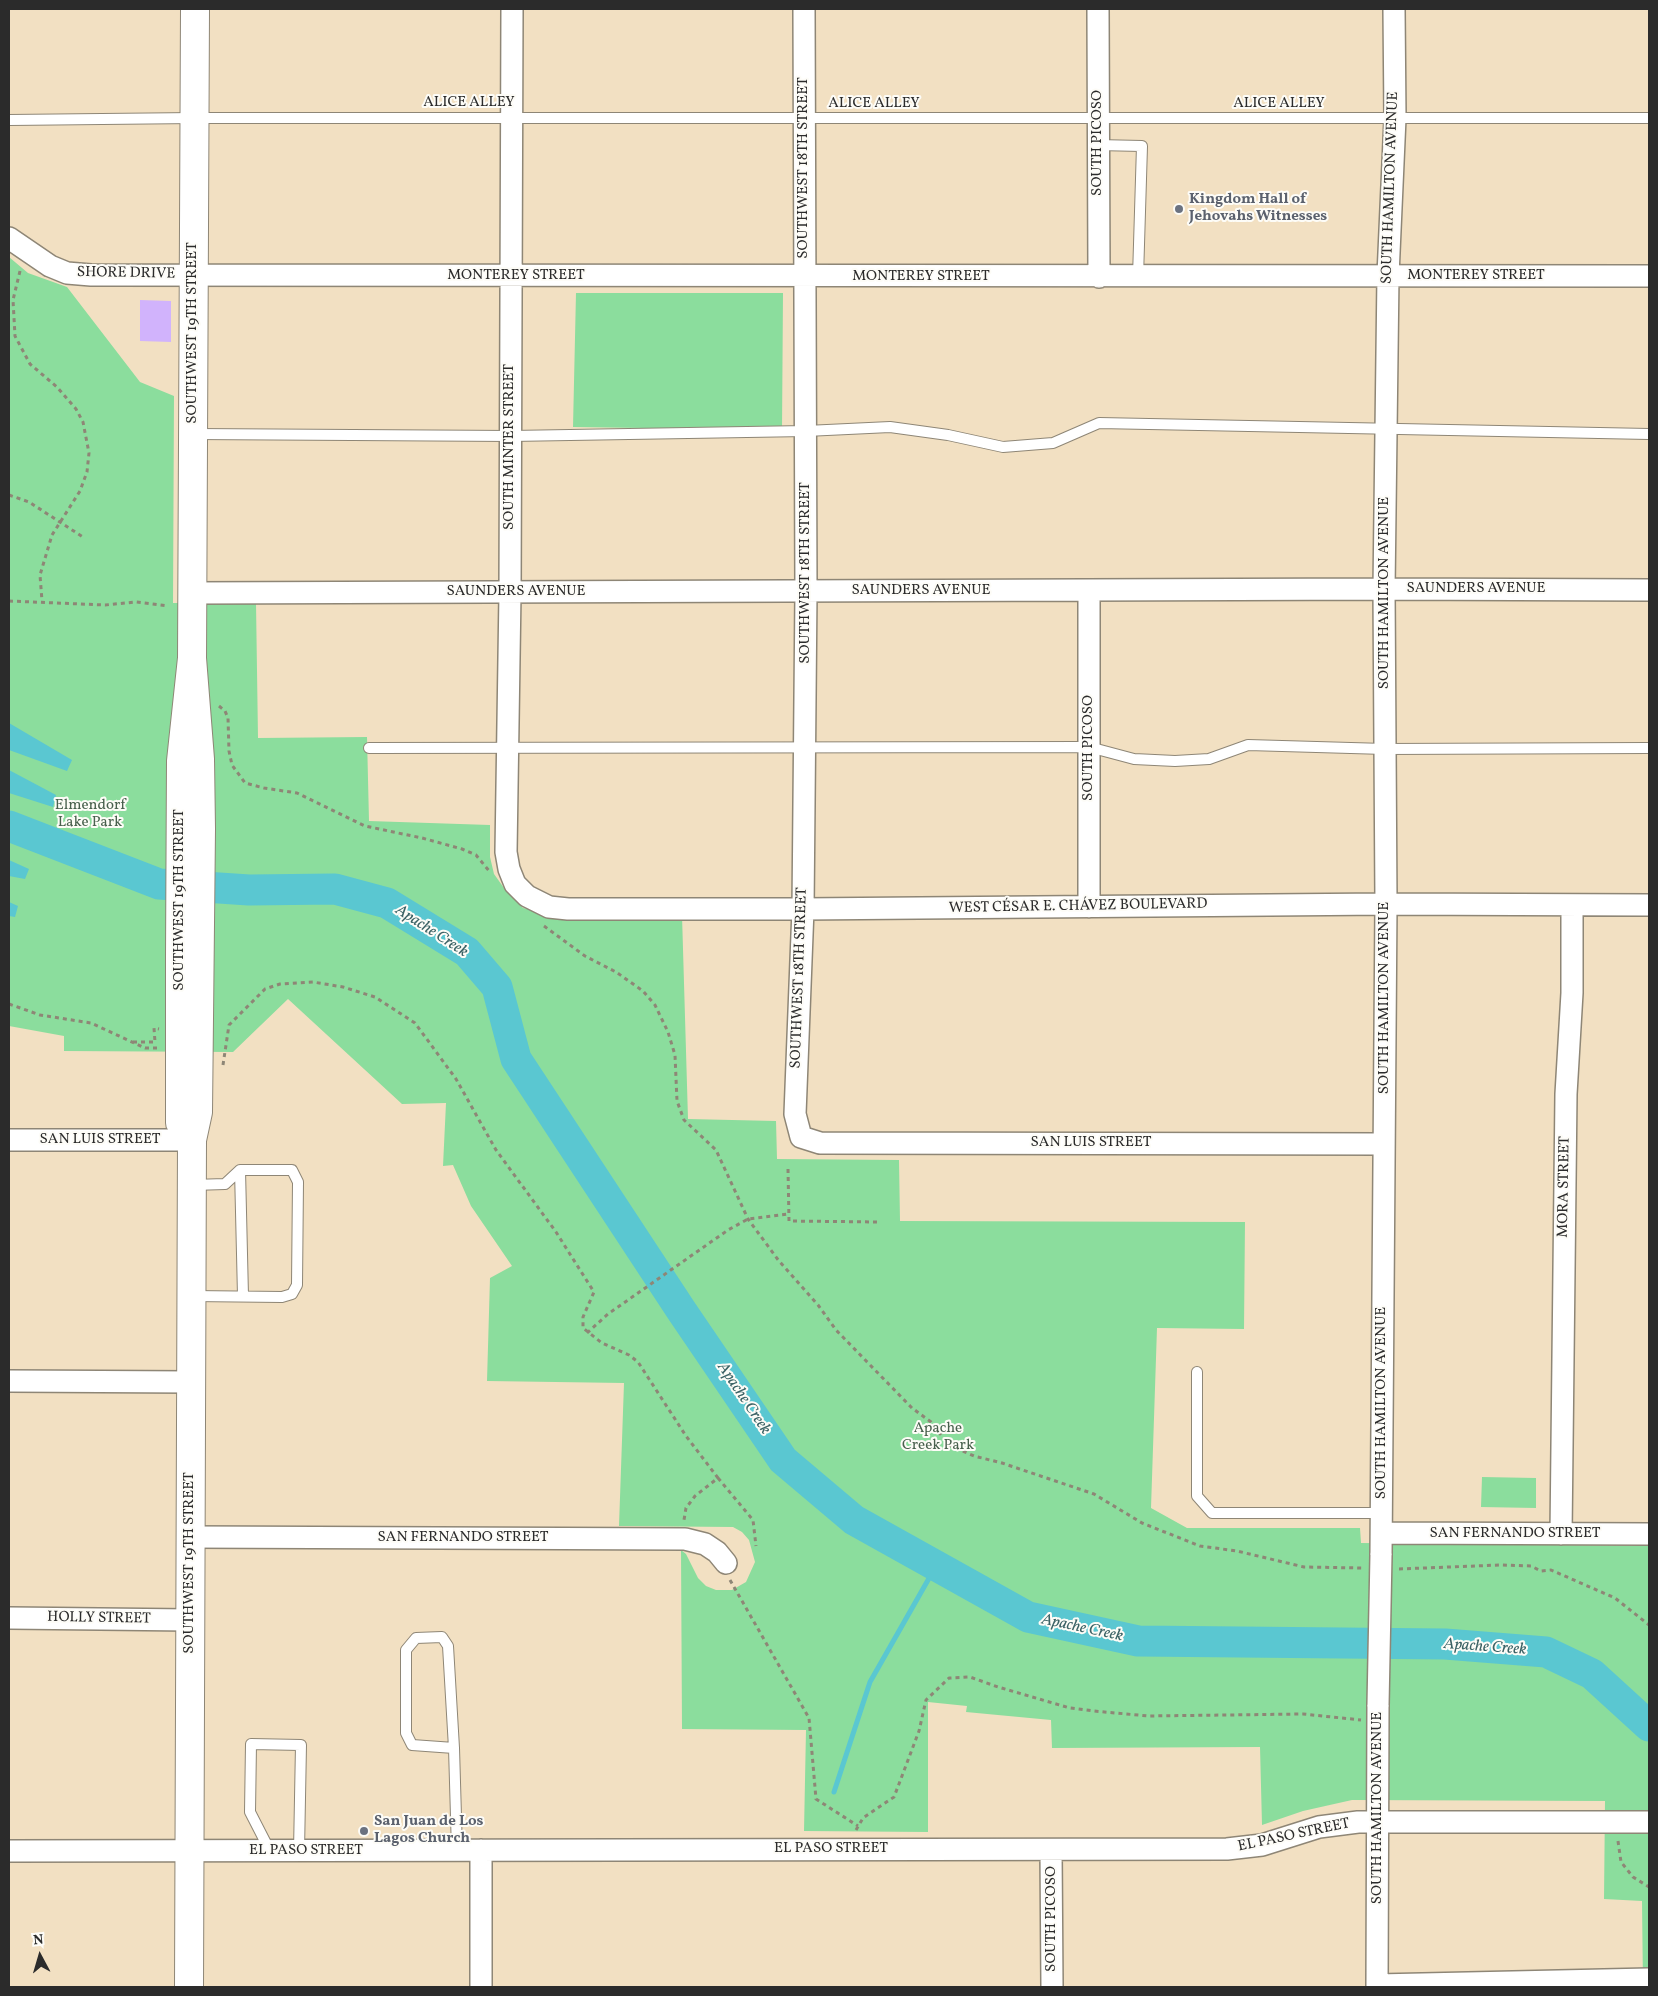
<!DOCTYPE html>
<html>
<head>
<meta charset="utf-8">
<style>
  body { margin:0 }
  #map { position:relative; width:1658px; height:1996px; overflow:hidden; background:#f2e0c2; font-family:Vollkorn,serif }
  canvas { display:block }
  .frame { position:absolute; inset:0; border:10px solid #2b2b2b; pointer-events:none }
  .north { position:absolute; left:15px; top:1931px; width:50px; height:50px; -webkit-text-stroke:4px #fdfcf7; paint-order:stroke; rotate:354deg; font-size:14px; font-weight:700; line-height:20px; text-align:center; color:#2b2b2b }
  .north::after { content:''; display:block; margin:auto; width:18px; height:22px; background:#2b2b2b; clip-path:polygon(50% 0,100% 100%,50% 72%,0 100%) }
</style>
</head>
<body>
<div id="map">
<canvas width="1658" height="1996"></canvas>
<div class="frame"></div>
<div class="north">N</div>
</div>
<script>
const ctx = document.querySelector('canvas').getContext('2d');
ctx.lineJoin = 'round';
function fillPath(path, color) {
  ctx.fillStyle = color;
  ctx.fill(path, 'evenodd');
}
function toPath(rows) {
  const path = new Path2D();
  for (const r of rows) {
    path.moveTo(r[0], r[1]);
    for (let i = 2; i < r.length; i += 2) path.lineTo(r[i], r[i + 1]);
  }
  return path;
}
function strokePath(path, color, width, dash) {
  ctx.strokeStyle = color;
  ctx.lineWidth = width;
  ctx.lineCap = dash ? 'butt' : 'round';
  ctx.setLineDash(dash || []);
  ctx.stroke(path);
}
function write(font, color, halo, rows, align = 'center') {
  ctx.font = font + ' Vollkorn,serif';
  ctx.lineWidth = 4;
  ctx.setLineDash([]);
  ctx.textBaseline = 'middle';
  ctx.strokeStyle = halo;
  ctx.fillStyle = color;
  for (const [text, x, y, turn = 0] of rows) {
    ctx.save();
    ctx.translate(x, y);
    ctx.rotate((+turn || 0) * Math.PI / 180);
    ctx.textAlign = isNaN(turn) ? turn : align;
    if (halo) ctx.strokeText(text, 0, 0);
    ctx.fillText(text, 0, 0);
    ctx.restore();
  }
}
fillPath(toPath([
  [9,257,28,273,67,287,140,382,174,396,173,603,256,603,258,738,367,737,369,821,490,825,490,857,494,874,504,888,523,908,547,913,682,915,688,1119,776,1121,777,1159,899,1160,900,1221,1245,1222,1244,1329,1157,1328,1151,1508,1187,1528,1360,1528,1361,1543,1649,1546,1649,1987,1643,1987,1642,1901,1604,1899,1605,1801,1352,1800,1303,1811,1262,1825,1260,1747,1052,1748,1051,1720,966,1712,967,1706,928,1702,928,1832,804,1831,806,1730,682,1729,681,1550,686,1554,698,1578,706,1586,716,1590,732,1590,746,1582,755,1562,749,1540,742,1532,733,1527,619,1526,624,1383,487,1381,490,1278,512,1266,471,1206,453,1165,443,1166,446,1103,402,1104,288,999,233,1052,64,1051,64,1036,9,1026],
  [576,293,783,293,782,430,573,427],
  [1482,1477,1536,1478,1536,1508,1481,1507]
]), '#8bdd9d');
fillPath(toPath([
  [9,723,72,760,67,771,9,750],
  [9,770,56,795,53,807,9,793],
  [9,816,41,832,37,843,9,835],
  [9,860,29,869,25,879,9,876],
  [9,902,18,906,15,917,9,916]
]), '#5ac7d1');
strokePath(toPath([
  [834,1792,870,1682,936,1566]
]), '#5ac7d1', 5);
strokePath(toPath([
  [9,826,159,884,249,890,335,889,387,903,467,952,497,987,516,1059,681,1310,783,1460,854,1520,1028,1617,1138,1641,1445,1644,1546,1652,1592,1674,1649,1726]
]), '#5ac7d1', 31);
fillPath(toPath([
  [140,300,171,301,171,342,140,341]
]), '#d1b3fc');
const lane = toPath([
  [9,120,195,118,1649,118],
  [1097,145,1142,146,1138,277],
  [194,434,511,436,806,431,890,427,948,435,1003,447,1053,443,1099,423,1649,434],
  [369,748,1089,747,1134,759,1175,761,1209,759,1248,745,1385,749,1649,748],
  [240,1170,243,1296],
  [192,1296,282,1297,292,1294,297,1285,298,1182,292,1170,240,1170,225,1184,193,1185],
  [1197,1372,1197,1496,1212,1513,1382,1513],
  [454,1748,412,1745,406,1733,406,1650,416,1638,442,1637,448,1646,454,1748,457,1851],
  [270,1851,250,1812,251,1744,301,1745,299,1851]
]);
const street = toPath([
  [512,9,510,593,506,852,509,869,515,884,527,896,549,907,568,909,803,909,1386,904,1649,905],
  [804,9,806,592,803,909,795,1114,801,1137,820,1143,1384,1144],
  [1098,9,1099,277],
  [9,238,50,266,67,273,91,275,1649,276],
  [1089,590,1089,907],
  [192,593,1384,589,1649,590],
  [9,1140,192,1140],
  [9,1381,191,1382],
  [1382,1533,1649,1534],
  [1561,1534,1566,1094,1572,993,1572,905],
  [190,1537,685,1539,705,1544,717,1552,726,1563],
  [1381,1555,1386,904,1384,589,1388,275,1395,118,1394,9],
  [9,1618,190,1620],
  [481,1850,481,1987],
  [1051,1850,1052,1987],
  [9,1851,1227,1849,1262,1845,1319,1827,1358,1822,1649,1822],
  [1377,1985,1649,1979],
  [1377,1987,1378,1705]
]);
const secondary = toPath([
  [192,658,195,9],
  [189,1987,192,1140,198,1112,201,829,200,759,192,658,181,761,180,956,180,1123,192,1140]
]);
strokePath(lane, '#8e8676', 12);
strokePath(street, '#8e8676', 24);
strokePath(secondary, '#8e8676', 30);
strokePath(toPath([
  [20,271,13,300,15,336,30,364,57,387,76,409,83,422,89,453,87,472,80,491,52,535,40,575,42,601],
  [9,495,29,502,83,537],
  [9,601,105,605,136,602,168,606],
  [219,706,225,711,228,718,229,751,232,765,245,783,264,788,297,793,365,826,422,838,462,849,476,855,490,872],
  [544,926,585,956,616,972,643,991,655,1005,668,1032,675,1055,677,1101,684,1120,716,1150,748,1219,779,1261,818,1305,836,1330,912,1408,931,1422,949,1445,974,1456,1002,1463,1094,1494,1142,1523,1200,1546,1237,1551,1304,1567,1363,1568],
  [9,1004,40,1015,91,1023,145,1048,160,1048],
  [133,1042,155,1042,154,1028,159,1029],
  [223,1065,229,1025,265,989,280,984,313,982,343,987,375,997,415,1023,456,1079,496,1150,556,1232,594,1292,583,1317,583,1328,602,1343,629,1355,638,1362,686,1436,718,1478,695,1496,686,1508,684,1520],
  [788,1169,789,1221,880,1222],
  [587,1333,608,1314,728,1230,748,1219,789,1214],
  [718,1478,753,1520,756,1546],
  [1399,1569,1500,1565,1531,1566,1541,1571,1551,1570,1615,1598,1649,1625],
  [730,1580,809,1718,816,1799,858,1826],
  [856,1830,863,1818,894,1797,919,1731,926,1700,949,1678,970,1677,998,1687,1070,1708,1094,1711,1148,1716,1303,1714,1361,1720],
  [1618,1841,1621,1862,1633,1877,1649,1887]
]), '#8e8676', 3, [4, 4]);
strokePath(lane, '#fff', 10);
strokePath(street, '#fff', 21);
strokePath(secondary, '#fff', 28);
const streetBridge = toPath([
  [1378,1705,1381,1555]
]);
strokePath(streetBridge, '#8e8676', 24, []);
strokePath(streetBridge, '#fff', 21);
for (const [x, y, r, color] of [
  [1179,209,5,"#6b7280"],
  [364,1831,5,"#6b7280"]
]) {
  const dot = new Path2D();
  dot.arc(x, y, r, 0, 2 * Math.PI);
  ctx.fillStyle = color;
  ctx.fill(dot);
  strokePath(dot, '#fdfcf7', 2);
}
write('15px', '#2b2b2b', '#fdfcf7', [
  ["ALICE ALLEY",469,103],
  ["ALICE ALLEY",874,104],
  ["ALICE ALLEY",1279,104],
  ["SOUTH PICOSO",1098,143,-90],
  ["SOUTHWEST 18TH STREET",804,168,-90],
  ["SOUTH HAMILTON AVENUE",1391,188,-88],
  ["SHORE DRIVE",126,274,1],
  ["MONTEREY STREET",516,276],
  ["MONTEREY STREET",1476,276],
  ["MONTEREY STREET",921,277],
  ["SOUTHWEST 19TH STREET",193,333,-90],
  ["SOUTH MINTER STREET",510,447,-90],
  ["SOUTHWEST 18TH STREET",806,573,-90],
  ["SAUNDERS AVENUE",1476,589],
  ["SAUNDERS AVENUE",921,591],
  ["SAUNDERS AVENUE",516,592],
  ["SOUTH HAMILTON AVENUE",1385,593,-90],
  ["SOUTH PICOSO",1089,748,-90],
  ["SOUTHWEST 19TH STREET",180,900,-90],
  ["WEST CÉSAR E. CHÁVEZ BOULEVARD",1078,907,-1],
  ["SOUTHWEST 18TH STREET",800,978,-88],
  ["SOUTH HAMILTON AVENUE",1385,998,-90],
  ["SAN LUIS STREET",100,1140],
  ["SAN LUIS STREET",1091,1143],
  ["MORA STREET",1565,1187,-89],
  ["SOUTH HAMILTON AVENUE",1382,1403,-90],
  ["SAN FERNANDO STREET",1515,1534],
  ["SAN FERNANDO STREET",463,1538],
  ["SOUTHWEST 19TH STREET",190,1563,-90],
  ["HOLLY STREET",99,1619,1],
  ["SOUTH HAMILTON AVENUE",1378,1808,-90],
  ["EL PASO STREET",1294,1836,-12],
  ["EL PASO STREET",831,1849],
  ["EL PASO STREET",306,1851],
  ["SOUTH PICOSO",1052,1919,-90]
]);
write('bold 15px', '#5b616d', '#fdfcf7', [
  ["Kingdom Hall of",1189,200],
  ["Jehovahs Witnesses",1189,217],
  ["San Juan de Los",374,1822],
  ["Lagos Church",374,1839]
], 'left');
write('15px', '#48604d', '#fdfcf7', [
  ["Elmendorf",90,806],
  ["Lake Park",90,823],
  ["Apache",938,1429],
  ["Creek Park",938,1446]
]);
write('italic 16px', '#3b6265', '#fdfcf7', [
  ["Apache Creek",431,932,33],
  ["Apache Creek",743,1399,56],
  ["Apache Creek",1082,1629,12],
  ["Apache Creek",1485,1648,4]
]);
</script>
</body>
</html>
